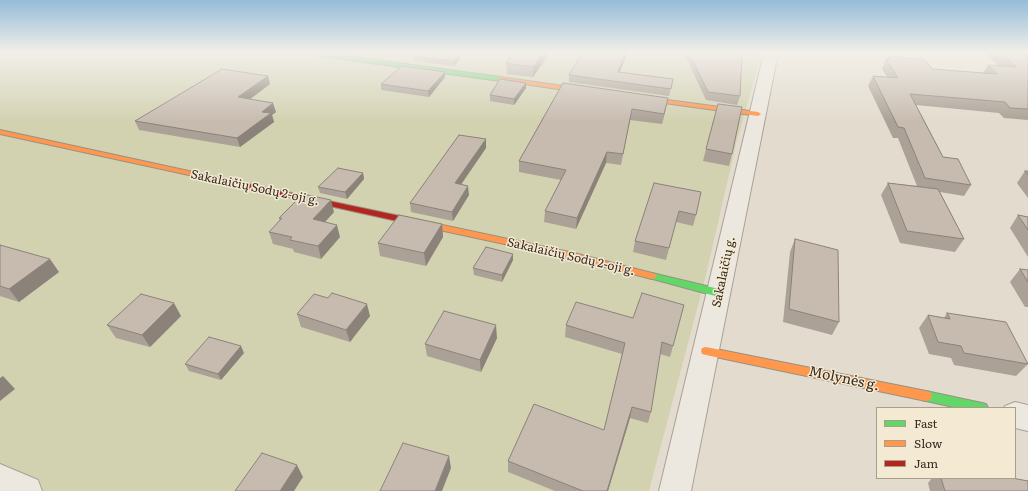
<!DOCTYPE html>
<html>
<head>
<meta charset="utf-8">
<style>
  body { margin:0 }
  #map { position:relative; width:1028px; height:491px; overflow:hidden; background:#e3dcce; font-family:Literata,serif }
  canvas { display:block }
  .legend { position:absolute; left:876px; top:407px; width:140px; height:72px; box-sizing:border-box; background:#f4ead4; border:1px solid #a89e8c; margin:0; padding:5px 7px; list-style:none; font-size:12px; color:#372b1f }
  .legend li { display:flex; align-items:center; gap:8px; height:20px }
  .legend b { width:20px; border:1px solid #a89e8c }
</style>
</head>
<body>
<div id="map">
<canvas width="1028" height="491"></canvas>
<ul class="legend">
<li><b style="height:5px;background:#63d668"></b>Fast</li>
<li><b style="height:5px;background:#ff974d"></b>Slow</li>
<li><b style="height:5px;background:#b3261e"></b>Jam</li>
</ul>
</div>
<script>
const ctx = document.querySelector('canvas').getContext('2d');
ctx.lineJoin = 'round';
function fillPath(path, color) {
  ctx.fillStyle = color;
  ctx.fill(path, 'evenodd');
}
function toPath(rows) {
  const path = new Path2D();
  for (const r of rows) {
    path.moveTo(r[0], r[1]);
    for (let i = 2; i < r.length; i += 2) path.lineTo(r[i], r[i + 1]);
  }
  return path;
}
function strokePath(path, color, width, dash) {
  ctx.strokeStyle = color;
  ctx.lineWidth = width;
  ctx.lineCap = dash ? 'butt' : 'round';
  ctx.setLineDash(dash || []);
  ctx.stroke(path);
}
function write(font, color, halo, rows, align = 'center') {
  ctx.font = font + ' Literata,serif';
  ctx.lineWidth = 3;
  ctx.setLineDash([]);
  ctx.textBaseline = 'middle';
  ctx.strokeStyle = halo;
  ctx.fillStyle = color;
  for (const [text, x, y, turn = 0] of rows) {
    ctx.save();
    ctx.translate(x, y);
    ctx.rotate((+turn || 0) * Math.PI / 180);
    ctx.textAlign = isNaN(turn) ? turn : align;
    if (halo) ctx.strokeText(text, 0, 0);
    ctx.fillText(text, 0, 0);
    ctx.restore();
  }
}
fillPath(toPath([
  [0,53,762,53,737,140,706,275,649,491,0,491]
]), '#d2d2b1');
const street = toPath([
  [764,53,778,53,691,491,659,491,764,53],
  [1015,402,1028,405,1028,431,1015,428,1015,408,1004,408,1005,406,1015,402],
  [0,464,38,480,42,491,0,491,0,464]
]);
const fast = toPath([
  [310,53,325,53,500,77,503,79,500,81,313,55,310,53],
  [652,273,719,289,722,290,724,293,722,296,719,297,649,278,647,276,649,274,652,273],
  [926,391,982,403,986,404,988,408,958,408,926,401,922,400,920,396,922,392,926,391]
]);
const slow = toPath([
  [500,77,591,90,594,92,591,94,498,80,498,78,500,77],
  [637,96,758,112,761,114,758,116,635,99,634,98,637,96],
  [0,130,244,183,248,185,244,187,0,134,0,130],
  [433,223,574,253,652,273,655,274,657,276,655,278,652,279,574,259,430,228,429,226,433,223],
  [706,347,926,391,930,392,932,396,930,400,926,401,706,355,702,354,701,351,702,348,706,347]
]);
const jam = toPath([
  [241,183,244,183,433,223,437,226,433,229,244,187,240,185,241,183]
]);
strokePath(street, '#a8a197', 2);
strokePath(fast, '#989186', 2);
strokePath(slow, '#989186', 2);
strokePath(jam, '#989186', 2);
fillPath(street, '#ece8df');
fillPath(fast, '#63d668');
fillPath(slow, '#ff974d');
fillPath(jam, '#b3261e');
fillPath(toPath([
  [513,53,547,53,547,57,533,77,507,74,506,63],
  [582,53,626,53,626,57,620,72,673,79,669,96,569,82,569,75],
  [684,53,742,53,740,96,737,105,706,100],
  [986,53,1028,53,1028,120,1004,118,999,113,916,105,943,157,971,185,964,196,940,192,964,239,955,252,900,243,881,195,888,183,917,186,898,138,893,138,868,86,873,76,887,77,882,69,886,59,887,59,889,56,932,69,983,73,988,65,999,66,986,54],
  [413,56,460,59,454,66,414,61],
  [268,76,270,84,250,99,276,112,272,115,274,122,240,147,139,130,135,121],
  [445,77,429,97,381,90,381,84],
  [526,83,526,88,514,105,490,101,490,95],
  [563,83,668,98,662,124,630,120,621,165,606,163,576,229,544,222,545,211,561,180,519,172,519,161],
  [486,148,461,184,469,195,453,221,411,212,410,203],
  [706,149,732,154,729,166,703,161],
  [1025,171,1028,171,1028,198,1017,183],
  [363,173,364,179,347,199,320,193,318,187],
  [654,183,696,215,693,226,676,222,666,260,633,252,635,241],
  [334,212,325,222,340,237,321,259,294,252,293,249,273,244,269,232,280,221,279,218],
  [1018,215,1028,217,1028,257,1010,228],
  [442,224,443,237,426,266,380,256,378,243],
  [795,239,839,322,832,335,783,322,790,252],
  [0,245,59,272,19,302,0,296],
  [513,260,502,282,474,275,473,268],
  [1020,269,1028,270,1028,307,1025,307,1010,282],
  [328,298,370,316,350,342,301,327,297,314],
  [684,305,670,357,660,354,651,412,648,423,630,418,608,491,555,491,508,472,508,461,604,430,622,354,565,337,566,325,633,318],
  [947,313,1028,364,1016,376,954,365,951,358,929,354,919,328,928,315,944,318],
  [181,316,150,347,116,338,107,325],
  [497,338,481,372,427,356,425,344],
  [244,353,221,380,189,371,185,364],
  [932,478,1012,478,1028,491,930,491,928,483]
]), '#aba196');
fillPath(toPath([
  [543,53,547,53,547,57,533,77,533,67],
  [625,53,626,53,626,57,617,78,618,72],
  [459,54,460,59,454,66,454,61],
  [445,72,445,77,429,97,428,91],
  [268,76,270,84,241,106,238,97],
  [526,83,526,88,514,105,514,99],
  [668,98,666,108,662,124,664,114],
  [273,103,276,112,272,115,274,122,240,147,237,138,262,112],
  [486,139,486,148,456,192,455,183],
  [607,152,606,163,576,229,577,218],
  [363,173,364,179,347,199,345,192],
  [468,186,469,195,453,221,452,212],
  [331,200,334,212,316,232,313,219],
  [442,224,443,237,426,266,424,253],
  [337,225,340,237,321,259,318,246],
  [513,254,513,260,502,282,502,275],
  [50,259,59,272,19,302,9,289],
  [174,303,181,316,150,347,142,335],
  [367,304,370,316,350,342,346,330],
  [496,325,497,338,481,372,480,360],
  [241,346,244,353,221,380,218,374],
  [3,376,15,389,0,401,0,378],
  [632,407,630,418,608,491,607,491],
  [449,456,451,468,442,491,435,491],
  [297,465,303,477,294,491,280,491]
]), '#8b837a');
const building = toPath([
  [417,53,449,53,459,54,454,61,413,56,417,53],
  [513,53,543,53,533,67,506,63,513,53],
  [582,53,625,53,618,72,673,79,671,89,569,75,582,53],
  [689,53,742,53,740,96,708,92,689,53],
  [1001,53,1028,53,1028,109,1010,108,1005,102,910,94,943,157,958,159,971,185,925,178,904,128,898,127,873,76,898,78,886,59,891,60,889,56,925,60,932,69,997,74,988,65,1016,67,1001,53],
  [402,66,445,72,428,91,381,84,402,66],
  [222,69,268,76,238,97,273,103,262,112,271,113,237,138,135,121,222,69],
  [500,79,526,83,514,99,490,95,500,79],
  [563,83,668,98,664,114,632,109,623,154,607,152,577,218,545,211,566,170,519,161,563,83],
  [718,104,742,107,732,154,706,149,718,104],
  [459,135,486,139,455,183,468,186,452,212,410,203,459,135],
  [338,168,363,173,345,192,318,187,338,168],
  [1025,171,1028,171,1028,175,1025,171],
  [654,183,701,192,696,215,679,211,669,248,635,241,654,183],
  [888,183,938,189,964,239,907,231,888,183],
  [303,194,331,200,313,219,337,225,318,246,290,240,292,237,269,232,282,218,279,218,303,194],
  [399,215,442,224,424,253,378,243,399,215],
  [1018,215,1028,217,1028,230,1018,215],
  [795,239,838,250,839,322,789,309,795,239],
  [0,245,50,259,9,289,0,286,0,245],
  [486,247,513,254,502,275,473,268,486,247],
  [1020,269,1028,270,1028,282,1020,269],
  [332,293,367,304,346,330,297,314,314,294,328,298,332,293],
  [642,293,684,305,673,346,662,342,651,412,632,407,607,491,583,491,508,461,534,404,604,430,625,343,566,325,576,302,633,318,642,293],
  [141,294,174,303,142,335,107,325,141,294],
  [444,311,496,325,480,360,425,344,444,311],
  [947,313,1006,322,1028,364,964,353,961,346,938,342,928,315,950,319,947,313],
  [209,337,241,346,218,374,185,364,209,337],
  [403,443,449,456,435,491,380,491,403,443],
  [262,453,297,465,280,491,235,491,262,453],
  [941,478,1012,478,1028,481,1028,491,945,491,941,478]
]);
fillPath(building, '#c7bbaf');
strokePath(building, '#8b837a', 1);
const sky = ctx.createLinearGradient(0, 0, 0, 122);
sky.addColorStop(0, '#95bcd8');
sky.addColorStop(0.43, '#f2efe9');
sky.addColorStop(1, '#f2efe900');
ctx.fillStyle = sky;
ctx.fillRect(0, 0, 1028, 122);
write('12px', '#372b1f', '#f4ead4', [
  ["Sakalaičių Sodų 2-oji g.",255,188,12],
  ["Sakalaičių Sodų 2-oji g.",571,257,13],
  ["Sakalaičių g.",724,272,-78]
]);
write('14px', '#372b1f', '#f4ead4', [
  ["Molynės g.",844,379,12]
]);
</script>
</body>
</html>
